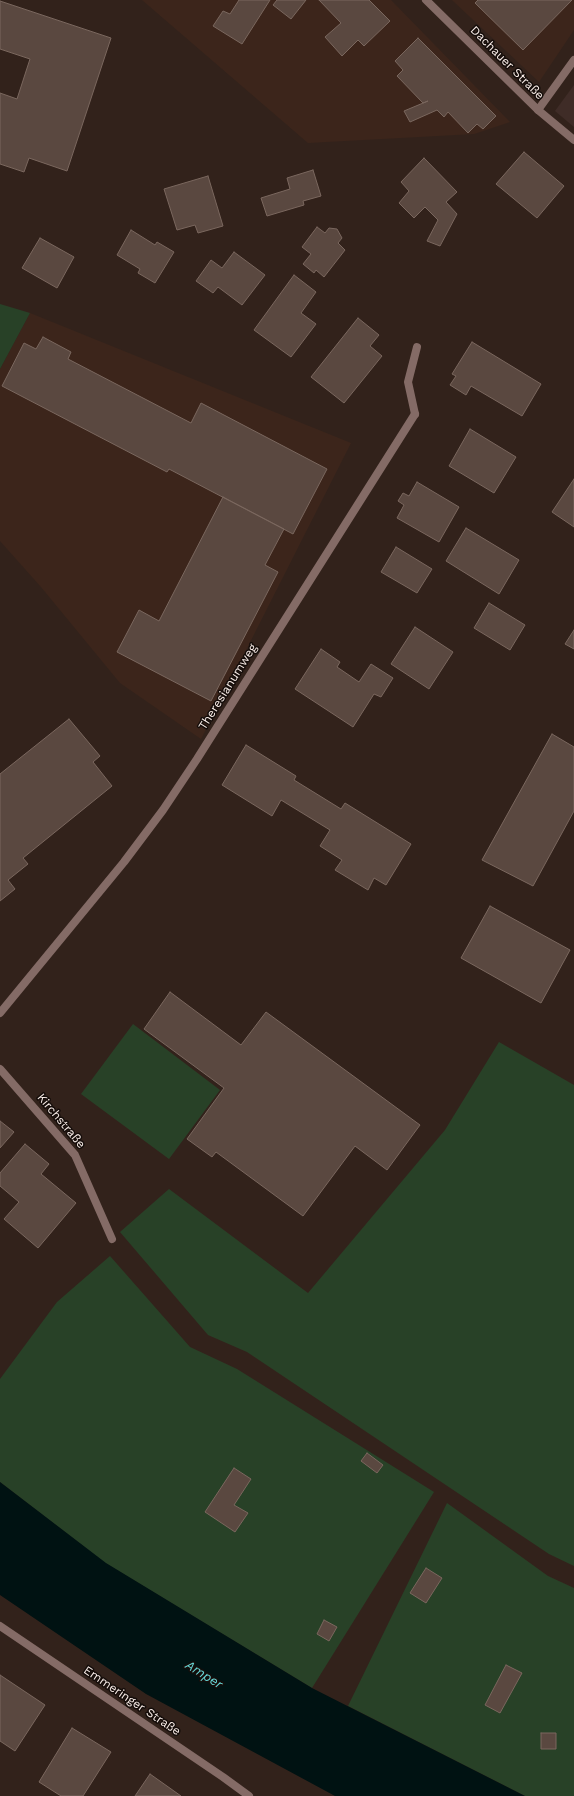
<!DOCTYPE html>
<html>
<head>
<meta charset="utf-8">
<style>
  body { margin:0 }
  canvas { display:block; background:#32221b }
</style>
</head>
<body>
<canvas width="574" height="1796"></canvas>
<script>
const ctx = document.querySelector('canvas').getContext('2d');
ctx.lineJoin = 'round';
function fillPath(path, color) {
  ctx.fillStyle = color;
  ctx.fill(path, 'evenodd');
}
function toPath(rows) {
  const path = new Path2D();
  for (const r of rows) {
    path.moveTo(r[0], r[1]);
    for (let i = 2; i < r.length; i += 2) path.lineTo(r[i], r[i + 1]);
  }
  return path;
}
function strokePath(path, color, width, dash) {
  ctx.strokeStyle = color;
  ctx.lineWidth = width;
  ctx.lineCap = dash ? 'butt' : 'round';
  ctx.setLineDash(dash || []);
  ctx.stroke(path);
}
function write(font, color, halo, rows, align = 'center') {
  ctx.font = font + ' "Work Sans",sans-serif';
  ctx.lineWidth = 3;
  ctx.setLineDash([]);
  ctx.textBaseline = 'middle';
  ctx.strokeStyle = halo;
  ctx.fillStyle = color;
  for (const [text, x, y, turn = 0] of rows) {
    ctx.save();
    ctx.translate(x, y);
    ctx.rotate((+turn || 0) * Math.PI / 180);
    ctx.textAlign = isNaN(turn) ? turn : align;
    if (halo) ctx.strokeText(text, 0, 0);
    ctx.fillText(text, 0, 0);
    ctx.restore();
  }
}
fillPath(toPath([
  [142,0,391,0,510,122,474,134,308,143],
  [452,0,574,0,574,30,539,82],
  [30,313,351,443,201,739,120,683,41,587,0,541,0,369]
]), '#3c251b');
fillPath(toPath([
  [574,85,574,127,555,111]
]), '#3f2c27');
fillPath(toPath([
  [0,304,30,313,0,369],
  [133,1024,220,1090,169,1159,81,1094],
  [499,1042,574,1085,574,1566,549,1554,247,1352,208,1335,120,1232,169,1189,308,1293,445,1130],
  [110,1256,190,1347,237,1369,434,1492,312,1688,105,1563,0,1482,0,1379,57,1302],
  [447,1503,548,1576,574,1588,574,1796,525,1796,348,1706]
]), '#284127');
fillPath(toPath([
  [0,1482,106,1563,312,1688,525,1796,335,1796,146,1694,0,1595]
]), '#001212');
const building = toPath([
  [239,0,270,0,242,44,213,26,223,11,230,14,239,0],
  [277,0,306,0,291,19,273,5,277,0],
  [319,0,369,0,390,21,364,46,358,40,342,56,325,37,341,23,319,0],
  [478,0,572,0,523,50,475,3,478,0],
  [0,1,111,38,67,171,29,158,24,172,0,164,0,93,17,99,30,59,0,49,0,1],
  [418,38,496,116,483,129,477,124,468,133,448,112,444,117,437,110,410,122,404,111,428,101,423,103,397,76,403,70,395,61,418,38],
  [524,152,564,186,537,218,496,184,524,152],
  [424,158,457,192,446,202,457,214,440,246,427,241,438,220,425,207,414,218,399,203,409,191,401,182,424,158],
  [313,170,321,196,303,201,304,205,267,216,261,198,290,189,287,178,313,170],
  [208,176,223,226,198,233,195,225,177,230,164,189,208,176],
  [317,227,325,233,329,228,337,229,342,238,338,243,345,250,324,277,316,270,314,273,303,264,311,254,302,247,317,227],
  [131,230,155,245,157,242,174,252,155,283,138,273,140,269,117,255,131,230],
  [40,238,74,257,57,288,22,268,40,238],
  [234,252,265,275,242,305,218,287,213,293,196,281,211,260,222,268,234,252],
  [294,275,316,292,301,313,316,324,291,357,254,330,294,275],
  [358,318,379,335,370,346,382,356,344,403,311,377,358,318],
  [43,337,71,352,68,359,191,423,201,403,327,469,293,534,169,469,167,472,2,386,24,343,36,349,43,337],
  [472,342,541,384,522,416,471,386,466,395,450,385,456,376,452,374,472,342],
  [470,429,516,457,494,493,449,466,470,429],
  [574,479,574,527,552,512,574,479],
  [417,482,459,507,439,542,397,518,404,505,398,501,403,493,409,496,417,482],
  [223,497,284,529,265,565,278,572,211,701,117,652,139,610,159,621,223,497],
  [466,528,519,560,499,594,446,561,466,528],
  [396,547,432,569,417,593,381,572,396,547],
  [489,603,525,625,510,650,474,628,489,603],
  [415,627,453,652,429,689,391,664,415,627],
  [574,630,574,649,565,644,574,630],
  [321,649,340,662,337,667,359,682,371,664,393,678,381,697,374,694,353,727,295,689,321,649],
  [69,719,100,756,93,762,112,786,23,858,28,864,8,880,15,889,0,901,0,774,69,719],
  [552,734,574,747,574,811,533,886,482,860,552,734],
  [246,745,296,776,294,780,341,809,345,803,411,844,386,885,374,878,368,890,335,870,342,860,320,846,330,830,281,800,272,816,222,785,246,745],
  [490,906,570,950,541,1003,461,958,490,906],
  [170,992,241,1045,266,1012,420,1125,387,1170,355,1146,303,1216,216,1152,212,1157,187,1139,224,1088,144,1029,170,992],
  [0,1121,14,1132,0,1148,0,1121],
  [25,1144,49,1164,41,1174,76,1203,38,1248,4,1219,19,1202,0,1186,0,1173,25,1144],
  [367,1453,383,1465,377,1473,361,1461,367,1453],
  [234,1468,251,1479,234,1505,248,1513,235,1532,205,1512,234,1468],
  [426,1568,442,1578,426,1603,410,1593,426,1568],
  [324,1620,337,1627,329,1641,317,1634,324,1620],
  [506,1665,522,1673,500,1713,485,1705,506,1665],
  [0,1675,45,1705,15,1751,0,1741,0,1675],
  [72,1728,111,1752,83,1796,61,1796,39,1782,72,1728],
  [541,1733,556,1733,556,1749,541,1749,541,1733],
  [150,1774,181,1796,135,1796,150,1774]
]);
fillPath(building, '#5a4840');
strokePath(building, '#7a675e', 1);
strokePath(toPath([
  [415,414,408,382,417,347]
]), '#846b66', 8);
strokePath(toPath([
  [538,110,574,60],
  [0,1013,124,862,163,810,197,759,415,414],
  [0,1069,75,1155,112,1239]
]), '#846b66', 8);
strokePath(toPath([
  [426,0,538,110,574,140],
  [0,1626,223,1777,249,1796]
]), '#846b66', 8);
write('12px', '#faeee9', '#150d0a', [
  ["Dachauer Straße",507,63,45],
  ["Theresianumweg",228,687,-58],
  ["Kirchstraße",61,1121,50],
  ["Emmeringer Straße",132,1701,34]
]);
write('italic 13px', '#67d7d7', '#150d0a', [
  ["Amper",204,1675,32]
]);
</script>
</body>
</html>
